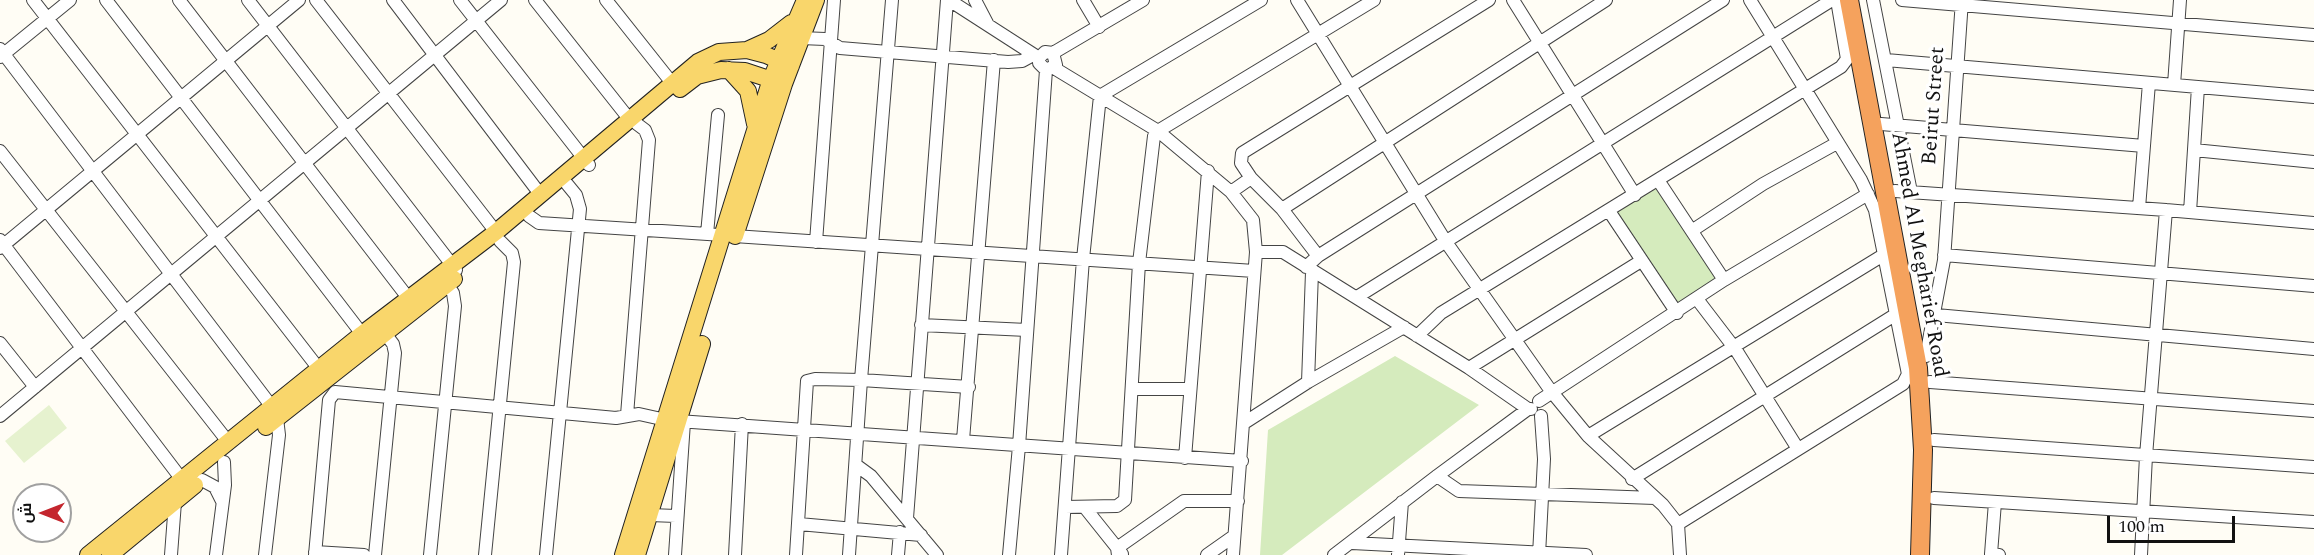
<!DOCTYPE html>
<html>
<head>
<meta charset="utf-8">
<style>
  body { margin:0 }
  #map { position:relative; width:2314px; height:555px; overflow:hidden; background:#fffdf5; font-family:Spectral,Cairo,serif }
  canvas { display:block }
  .north { position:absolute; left:12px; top:483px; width:60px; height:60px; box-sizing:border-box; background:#fff; border:2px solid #a0a0a0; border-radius:50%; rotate:270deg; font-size:16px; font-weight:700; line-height:24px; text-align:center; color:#111 }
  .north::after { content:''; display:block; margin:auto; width:21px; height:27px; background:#c4262e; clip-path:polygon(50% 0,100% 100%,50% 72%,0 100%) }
  .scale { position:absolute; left:2107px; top:516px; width:128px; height:27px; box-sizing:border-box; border:3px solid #111; border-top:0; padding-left:8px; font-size:18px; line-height:21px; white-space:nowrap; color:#111; -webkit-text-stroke:4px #fff; paint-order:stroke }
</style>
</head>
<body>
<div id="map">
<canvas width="2314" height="555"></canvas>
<div class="north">ش</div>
<div class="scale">100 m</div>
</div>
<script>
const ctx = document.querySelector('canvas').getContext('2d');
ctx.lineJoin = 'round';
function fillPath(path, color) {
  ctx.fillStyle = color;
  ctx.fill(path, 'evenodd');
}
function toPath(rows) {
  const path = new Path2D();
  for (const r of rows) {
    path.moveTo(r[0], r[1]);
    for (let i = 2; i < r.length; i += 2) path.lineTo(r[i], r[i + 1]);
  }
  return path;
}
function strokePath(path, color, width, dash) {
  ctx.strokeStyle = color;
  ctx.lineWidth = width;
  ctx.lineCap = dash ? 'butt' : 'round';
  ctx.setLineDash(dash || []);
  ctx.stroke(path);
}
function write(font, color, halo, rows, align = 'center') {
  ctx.font = font + ' Spectral,serif';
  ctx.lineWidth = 6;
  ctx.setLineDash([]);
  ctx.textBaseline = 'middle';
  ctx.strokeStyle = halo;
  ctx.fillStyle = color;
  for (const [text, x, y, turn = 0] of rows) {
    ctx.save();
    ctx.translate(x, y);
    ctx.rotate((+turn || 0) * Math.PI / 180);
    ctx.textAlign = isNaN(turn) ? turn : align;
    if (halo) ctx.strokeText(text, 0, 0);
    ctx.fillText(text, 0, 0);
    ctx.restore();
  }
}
fillPath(toPath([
  [1658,180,1724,280,1677,312,1610,211],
  [1395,356,1479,405,1282,555,1260,555,1268,430]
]), '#d5ebbd');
fillPath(toPath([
  [49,405,67,428,24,463,5,441]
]), '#e6f2cf');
const minor = toPath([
  [33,0,319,369],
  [106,0,362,334],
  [179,0,409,299],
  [248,0,456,270],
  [316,0,496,232],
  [393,0,540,194],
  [460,0,589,165],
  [535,0,630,120],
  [606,0,672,83],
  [949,0,1039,58,1039,63,1046,70,1056,65,1053,53,1045,52,1039,58],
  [975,0,987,23],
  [1083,0,1099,27],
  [1297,0,1446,242,1551,391,1588,436,1663,505,1678,524,1680,555],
  [1513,0,1635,195],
  [1873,0,1911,192],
  [1902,0,2314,35],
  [801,38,825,39,840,48,1008,62,1022,61,1033,55],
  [0,49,272,407],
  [1053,53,1143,0],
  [0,57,70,0],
  [1886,60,2314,97],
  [1054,68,1158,131,1231,192,1253,220,1256,252,1233,555],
  [2174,85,2180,0],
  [1881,124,2144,146],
  [2194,150,2314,162],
  [0,151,229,443],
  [1658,180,1724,280],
  [1895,191,2166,210,2314,223],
  [1231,192,1251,178],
  [2139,208,2149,83],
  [1282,209,1606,0],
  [1609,211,1677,313],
  [2190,212,2198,87],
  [529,216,539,223,723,235],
  [1693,230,1763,184,1837,143],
  [707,234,718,115],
  [734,236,1254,271],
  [0,240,186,485],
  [816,242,834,0],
  [0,248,299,0],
  [1256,252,1283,252,1469,368,1528,409],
  [1944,255,2314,286],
  [1318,256,1282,209,1251,178,1241,163,1242,153,1489,0],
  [1306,267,1318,256,1723,0],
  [1357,297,1832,0],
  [1697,299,1736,350,1798,449],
  [1936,315,2314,349],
  [921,325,1027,330],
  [1417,336,1441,313,1841,67,1847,59,1837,0],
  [0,343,35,387],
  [1926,356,1944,260,1962,0],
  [1469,368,1641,261],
  [1308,382,1312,272],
  [1930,382,2314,411],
  [1132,389,1189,389],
  [1539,401,1724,280,1868,194],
  [627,415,649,140,645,130,637,124],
  [0,416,501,0],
  [678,421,1242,461],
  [1244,423,1308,382,1404,327],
  [1588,436,1885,254],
  [963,440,994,60],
  [1934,440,2314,467],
  [1185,458,1208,171],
  [856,465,871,476,937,555],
  [1437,476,1459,491,1655,498],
  [1632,479,1898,313],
  [202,480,215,487,222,501],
  [1934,498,2314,522],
  [1995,502,1991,554,1999,555],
  [1065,507,1117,506,1125,500,1139,263,1154,136,1158,131,1374,0],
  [1086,509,1122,554],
  [650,515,676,516],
  [907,518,947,0],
  [799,524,921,535],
  [1678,524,1903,384,1908,374,1875,210,1861,180,1750,0],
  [1352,543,1586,555],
  [315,552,364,555],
  [171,555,175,502],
  [216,555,225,485,224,462],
  [265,555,279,435,277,418],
  [315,555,329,400,335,392,616,418,639,414,666,420],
  [375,555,395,353,393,344,384,332],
  [430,555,455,306,453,293,447,284],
  [485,555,514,262,512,253,500,241],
  [546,555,580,209,576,195,567,184],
  [675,555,684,422],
  [735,555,742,424],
  [796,555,807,381,815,379,861,380,969,387],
  [849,555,861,380,892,0],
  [898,555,900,532],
  [1009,555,1019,446,1046,70],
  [1061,555,1083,259,1100,96,1261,0],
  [1118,555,1117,548,1184,501,1238,501],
  [1207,555,1234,536],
  [1334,555,1437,476,1528,409,1531,409],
  [1398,555,1402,502],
  [1539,555,1544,459,1541,416],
  [2141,555,2146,456,2166,210]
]);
const major = toPath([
  [747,50,769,40,791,23],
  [729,70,748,91,755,124],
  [680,89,697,76,721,70,745,71,784,84],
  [735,236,784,84,816,0],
  [266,427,454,279],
  [88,555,362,334,496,232,698,62,719,52,747,50,766,55,791,66],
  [110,555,195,485],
  [623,555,771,79,805,0],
  [637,555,702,344]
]);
const highway = toPath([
  [1849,0,1918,368,1923,450,1920,555]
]);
strokePath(minor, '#444', 14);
strokePath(major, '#222', 18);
strokePath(highway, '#222', 20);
strokePath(minor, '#fff', 12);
strokePath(major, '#f9d66b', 16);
strokePath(highway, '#f5a25d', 18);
write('21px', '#111', '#fff', [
  ["Beirut Street",1935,106,-86],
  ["Ahmed Al Megharief Road",1918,255,80]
]);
</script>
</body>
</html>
